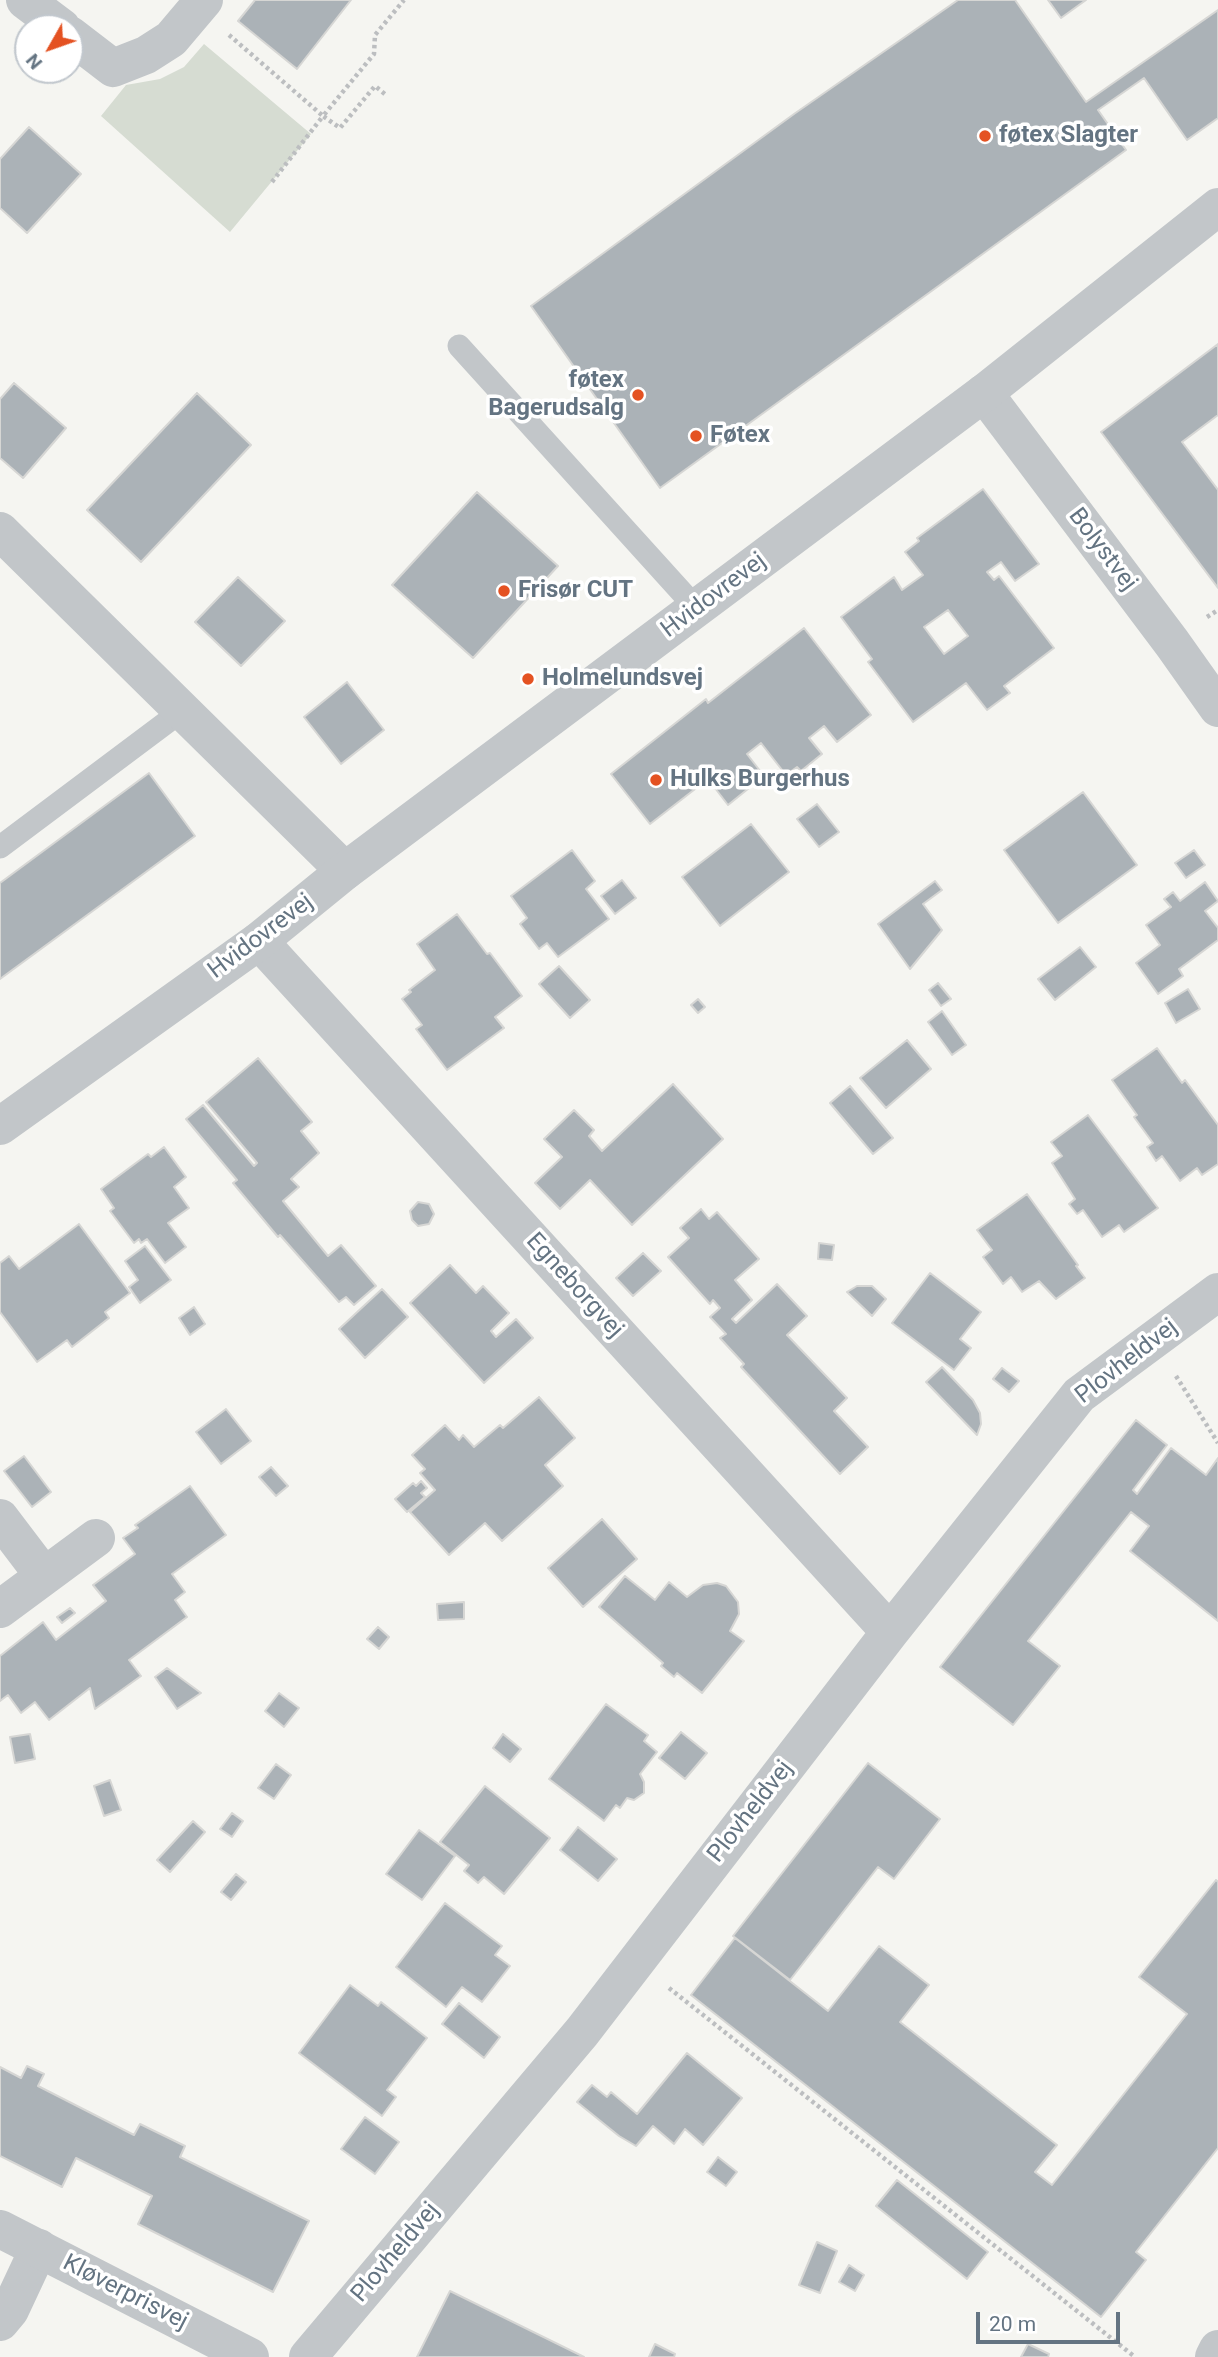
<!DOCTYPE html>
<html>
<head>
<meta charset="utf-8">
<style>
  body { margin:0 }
  #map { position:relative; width:1218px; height:2357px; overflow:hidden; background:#f5f5f1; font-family:Roboto,sans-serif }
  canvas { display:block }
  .north { position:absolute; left:14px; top:14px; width:70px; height:70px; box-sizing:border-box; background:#fff; border:2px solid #c1c7cd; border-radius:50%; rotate:230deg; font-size:19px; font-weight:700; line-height:28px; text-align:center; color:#647482 }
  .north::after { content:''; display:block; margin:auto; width:24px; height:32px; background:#e45222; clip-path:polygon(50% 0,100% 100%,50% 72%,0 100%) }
  .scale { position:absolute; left:976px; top:2312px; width:144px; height:32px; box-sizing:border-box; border:4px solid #647482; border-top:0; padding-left:9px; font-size:21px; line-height:24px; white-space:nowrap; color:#647482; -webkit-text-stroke:5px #fff; paint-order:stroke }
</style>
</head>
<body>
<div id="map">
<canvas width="1218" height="2357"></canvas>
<div class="north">N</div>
<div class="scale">20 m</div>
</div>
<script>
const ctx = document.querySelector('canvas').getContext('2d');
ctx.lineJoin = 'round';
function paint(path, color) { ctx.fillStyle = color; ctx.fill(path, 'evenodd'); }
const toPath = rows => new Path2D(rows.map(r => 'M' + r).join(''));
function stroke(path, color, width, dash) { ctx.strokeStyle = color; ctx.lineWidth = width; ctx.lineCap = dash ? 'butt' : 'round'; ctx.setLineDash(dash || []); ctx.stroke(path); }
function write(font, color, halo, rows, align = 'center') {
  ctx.font = font + ' Roboto,sans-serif'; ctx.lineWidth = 7; ctx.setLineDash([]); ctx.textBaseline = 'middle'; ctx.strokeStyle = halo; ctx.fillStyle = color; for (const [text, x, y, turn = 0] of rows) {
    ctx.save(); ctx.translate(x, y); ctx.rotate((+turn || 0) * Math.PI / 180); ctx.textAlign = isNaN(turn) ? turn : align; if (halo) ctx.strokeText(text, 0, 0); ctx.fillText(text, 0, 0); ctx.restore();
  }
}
paint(toPath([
  [204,44,311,134,230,232,101,116,126,85,160,79,184,67]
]), '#d6dcd2');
const building = toPath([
  [255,0,351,0,297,69,238,21,255,0],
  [958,0,1015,0,1086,102,1218,10,1218,118,1187,140,1144,78,1098,110,1126,150,660,488,531,306,794,114,958,0],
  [1048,0,1086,0,1061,18,1048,0],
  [29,127,81,174,27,233,0,208,0,159,29,127],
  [1218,344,1218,415,1182,442,1218,490,1218,588,1101,432,1218,344],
  [14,383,66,428,23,478,0,458,0,399,14,383],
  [197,393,251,445,141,562,87,510,197,393],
  [983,489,1039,564,1015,581,1001,562,987,572,994,580,999,576,1054,648,1004,686,1010,693,987,710,966,683,913,722,868,662,872,659,841,617,894,577,902,590,923,575,905,552,919,541,917,538,983,489],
  [948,610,968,636,944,654,924,627,948,610],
  [477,492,558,566,473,658,392,585,477,492],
  [238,577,285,621,241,666,195,622,238,577],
  [804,628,871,715,837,742,824,726,809,738,822,754,801,771,797,767,786,775,761,743,747,754,764,776,728,805,708,779,650,824,611,774,706,699,708,703,804,628],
  [347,682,384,730,341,764,304,717,347,682],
  [149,773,195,836,0,979,0,883,149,773],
  [1083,792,1137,865,1058,923,1004,850,1083,792],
  [817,804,839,832,819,847,797,819,817,804],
  [751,824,789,872,720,926,682,877,751,824],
  [572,850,595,881,586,889,609,919,558,957,547,943,539,949,520,924,527,918,511,896,572,850],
  [1194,850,1205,865,1186,878,1175,863,1194,850],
  [622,880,636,898,615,914,601,896,622,880],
  [935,881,942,890,923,904,942,930,910,969,878,924,935,881],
  [1205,882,1218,901,1205,911,1218,928,1218,940,1179,969,1183,976,1158,994,1136,963,1160,945,1146,925,1171,907,1164,899,1173,892,1180,901,1205,882],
  [457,914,487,954,490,953,522,996,495,1017,504,1028,447,1070,416,1029,422,1025,402,999,411,992,409,990,435,970,417,944,457,914],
  [1080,947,1096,967,1055,1000,1038,979,1080,947],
  [559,966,590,1000,570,1018,539,984,559,966],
  [938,983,951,999,941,1006,929,990,938,983],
  [1188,989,1200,1009,1176,1023,1165,1003,1188,989],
  [698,999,705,1007,698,1013,691,1005,698,999],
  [942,1011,966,1045,952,1055,928,1022,942,1011],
  [907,1040,931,1069,886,1108,860,1078,907,1040],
  [1157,1048,1182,1083,1185,1080,1218,1125,1218,1164,1202,1175,1197,1168,1180,1181,1162,1156,1156,1161,1147,1147,1153,1143,1134,1117,1137,1115,1112,1080,1157,1048],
  [258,1058,312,1122,301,1131,319,1153,291,1179,299,1187,283,1201,328,1256,341,1245,376,1286,354,1305,346,1297,339,1302,280,1235,278,1237,233,1183,237,1180,186,1119,203,1105,254,1166,257,1163,206,1102,258,1058],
  [673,1084,723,1139,632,1225,590,1180,560,1209,535,1183,562,1157,544,1139,574,1110,594,1130,589,1136,602,1151,673,1084],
  [850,1086,893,1138,873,1154,830,1103,850,1086],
  [1088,1115,1158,1208,1124,1232,1119,1225,1102,1237,1083,1210,1077,1214,1069,1204,1075,1199,1052,1163,1062,1156,1051,1142,1088,1115],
  [164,1147,186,1177,174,1187,189,1208,168,1223,186,1247,165,1263,147,1239,141,1243,139,1239,134,1243,110,1211,114,1208,101,1189,148,1154,151,1157,164,1147],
  [1027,1194,1078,1265,1076,1266,1085,1278,1056,1299,1039,1281,1022,1292,1011,1277,1003,1284,983,1257,992,1250,977,1230,1027,1194],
  [418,1202,429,1204,434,1214,429,1224,418,1226,412,1220,410,1211,418,1202],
  [701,1209,709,1219,717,1212,759,1259,735,1280,752,1300,732,1319,736,1323,777,1284,807,1316,787,1335,847,1398,834,1411,868,1447,840,1474,741,1367,744,1364,720,1338,726,1334,710,1317,720,1308,713,1300,710,1304,668,1257,689,1238,680,1228,701,1209],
  [79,1224,130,1293,105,1312,109,1318,72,1347,67,1340,37,1362,0,1312,0,1263,9,1256,19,1269,79,1224],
  [819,1243,834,1245,832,1260,818,1259,819,1243],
  [145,1246,171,1280,140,1303,129,1287,138,1280,125,1261,145,1246],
  [643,1253,661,1271,633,1296,616,1278,643,1253],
  [450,1265,476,1293,483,1286,509,1313,491,1331,496,1337,516,1319,533,1338,484,1383,410,1303,450,1265],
  [930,1273,981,1312,960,1339,971,1348,954,1370,892,1323,930,1273],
  [857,1286,872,1286,886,1299,872,1316,847,1292,857,1286],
  [382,1289,408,1317,365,1358,339,1329,382,1289],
  [194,1307,205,1324,190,1335,179,1318,194,1307],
  [942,1367,973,1400,980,1413,981,1424,977,1435,926,1382,942,1367],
  [1002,1368,1019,1381,1009,1392,993,1379,1002,1368],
  [539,1397,575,1438,545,1465,563,1486,502,1541,485,1523,449,1555,410,1512,435,1490,420,1473,425,1469,412,1455,445,1425,459,1440,463,1435,474,1447,500,1425,503,1428,539,1397],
  [226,1409,251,1441,221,1464,196,1432,226,1409],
  [1136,1420,1167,1445,1133,1490,1137,1494,1171,1448,1206,1475,1218,1458,1218,1621,1130,1551,1149,1526,1131,1512,1028,1641,1060,1666,1013,1725,940,1667,1136,1420],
  [24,1456,51,1492,32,1507,4,1471,24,1456],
  [271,1467,288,1486,276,1496,259,1477,271,1467],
  [421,1481,427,1488,421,1493,425,1497,407,1512,395,1499,413,1483,416,1486,421,1481],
  [190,1486,226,1535,172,1574,185,1592,175,1600,187,1617,129,1660,141,1676,95,1709,90,1688,49,1720,35,1702,21,1713,8,1695,0,1701,0,1656,43,1622,56,1640,106,1601,93,1585,135,1554,123,1538,138,1528,135,1525,190,1486],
  [602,1519,637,1559,583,1607,548,1568,602,1519],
  [625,1576,655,1600,669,1582,687,1597,703,1585,717,1583,726,1586,738,1602,739,1614,730,1631,744,1641,702,1693,677,1673,674,1677,661,1666,663,1663,599,1607,625,1576],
  [464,1602,464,1619,438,1620,437,1604,464,1602],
  [70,1608,75,1613,62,1623,57,1617,70,1608],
  [378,1627,389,1637,379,1649,367,1639,378,1627],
  [167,1668,201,1693,177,1709,155,1677,167,1668],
  [279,1693,299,1708,284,1727,265,1711,279,1693],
  [606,1704,648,1735,644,1741,657,1752,640,1774,644,1782,644,1793,634,1800,627,1798,620,1808,616,1805,604,1821,549,1779,606,1704],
  [681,1732,707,1753,685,1779,659,1758,681,1732],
  [30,1734,35,1759,15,1763,10,1737,30,1734],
  [503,1734,521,1749,510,1762,493,1748,503,1734],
  [868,1763,940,1819,894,1879,878,1867,790,1980,733,1936,868,1763],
  [276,1764,291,1775,274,1799,258,1788,276,1764],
  [110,1780,121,1810,104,1816,94,1786,110,1780],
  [485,1786,550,1838,504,1894,484,1877,478,1883,464,1871,469,1865,440,1842,485,1786],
  [232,1813,243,1821,232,1837,220,1829,232,1813],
  [193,1821,205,1832,170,1872,157,1860,193,1821],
  [578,1827,617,1859,598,1881,560,1850,578,1827],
  [419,1830,455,1856,422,1900,386,1874,419,1830],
  [236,1874,246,1882,231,1900,221,1892,236,1874],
  [1216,1880,1218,1882,1218,2148,1136,2252,1146,2260,1101,2317,691,1995,735,1938,828,2011,879,1946,929,1985,900,2022,1057,2145,1035,2172,1052,2185,1187,2014,1139,1977,1216,1880],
  [445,1903,502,1946,495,1955,510,1966,482,2002,462,1987,446,2007,396,1967,445,1903],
  [350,1985,378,2006,381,2002,427,2038,387,2090,396,2097,382,2116,299,2053,350,1985],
  [459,2003,500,2037,484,2058,442,2024,459,2003],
  [687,2053,742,2098,703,2145,685,2129,674,2144,653,2126,636,2146,619,2136,577,2102,592,2085,607,2097,611,2092,637,2114,687,2053],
  [27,2066,44,2074,38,2086,134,2135,140,2124,185,2146,180,2157,309,2221,273,2292,138,2224,152,2196,76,2158,62,2187,0,2156,0,2067,21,2078,27,2066],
  [365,2117,399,2142,375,2174,341,2149,365,2117],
  [718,2157,737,2172,726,2186,707,2172,718,2157],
  [897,2180,988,2252,967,2279,876,2206,897,2180],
  [817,2242,837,2251,820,2293,799,2285,817,2242],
  [849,2265,864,2275,855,2291,839,2282,849,2265],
  [450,2291,584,2357,417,2357,450,2291],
  [655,2344,675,2354,674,2357,649,2357,655,2344],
  [1028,2344,1049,2354,1048,2357,1021,2357,1028,2344]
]);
paint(building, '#abb2b7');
stroke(building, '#d6d6d4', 2);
stroke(toPath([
  [229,35,323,116,374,54,375,35,404,0],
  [272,182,323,116,340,128,375,86,386,95],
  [1207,617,1218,610],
  [1176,1376,1218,1443],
  [669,1988,1135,2357]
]), '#bcbec0', 4.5, [3.5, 3.5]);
stroke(toPath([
  [459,346,697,609],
  [0,847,183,710]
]), '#c2c6c9', 23);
stroke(toPath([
  [25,0,62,28],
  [70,35,113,68,146,55,171,39,204,0],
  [984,393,1172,643,1218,708],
  [0,531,345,871],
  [259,941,890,1632],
  [0,1518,44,1576],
  [0,1609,96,1538],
  [0,2322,10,2310,39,2248],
  [308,2357,582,2032,890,1632,1079,1395,1218,1292],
  [1214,2357,1218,2349]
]), '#c2c6c9', 38);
stroke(toPath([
  [0,1126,259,941,345,871,984,393,1218,207],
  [0,2229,250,2357]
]), '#c2c6c9', 38);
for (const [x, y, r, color] of [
  [985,136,7,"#e45222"],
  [638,395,7,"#e45222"],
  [696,436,7,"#e45222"],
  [504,591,7,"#e45222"],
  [528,679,7,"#e45222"],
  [656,780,7,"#e45222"]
]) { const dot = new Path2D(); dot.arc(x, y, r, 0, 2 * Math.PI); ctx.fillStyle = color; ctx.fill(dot); stroke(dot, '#fff', 2.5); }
write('bold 24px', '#647482', '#fff', [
  ["føtex Slagter",999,136],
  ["føtex",624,381,"right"],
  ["Bagerudsalg",624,409,"right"],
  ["Føtex",710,436],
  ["Frisør CUT",518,591],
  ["Holmelundsvej",542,679],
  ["Hulks Burgerhus",670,780]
], 'left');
write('24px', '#647482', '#fff', [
  ["Bolystvej",1102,550,53],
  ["Hvidovrevej",714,596,-37],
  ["Hvidovrevej",261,937,-37],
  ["Egneborgvej",574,1286,48],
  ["Plovheldvej",1127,1362,-38],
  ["Plovheldvej",751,1812,-52],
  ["Plovheldvej",396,2253,-50],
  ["Kløverprisvej",125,2293,27]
]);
</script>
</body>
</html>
